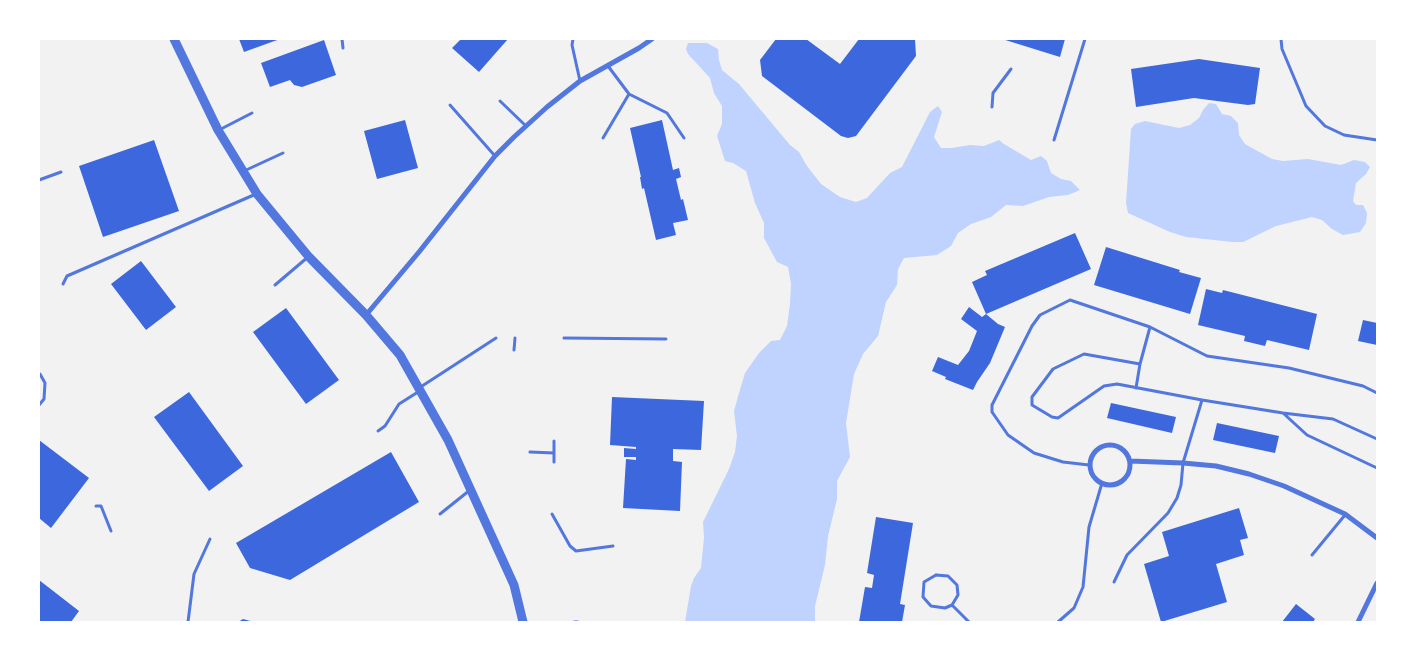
<!DOCTYPE html>
<html>
<head>
<meta charset="utf-8">
<style>
  body { margin:0 }
  #map { position:relative; width:1416px; height:661px; overflow:hidden; background:#f2f2f2; font-family:"IBM Plex Sans",sans-serif }
  canvas { display:block }
  .frame { position:absolute; inset:0; border:40px solid #fff; pointer-events:none }
</style>
</head>
<body>
<div id="map">
<canvas width="1416" height="661"></canvas>
<div class="frame"></div>
</div>
<script>
const ctx = document.querySelector('canvas').getContext('2d');
ctx.lineJoin = 'round';
function paint(path, color) { ctx.fillStyle = color; ctx.fill(path, 'evenodd'); }
const toPath = rows => new Path2D(rows.map(r => 'M' + r).join(''));
function stroke(path, color, width, dash) { ctx.strokeStyle = color; ctx.lineWidth = width; ctx.lineCap = dash ? 'butt' : 'round'; ctx.setLineDash(dash || []); ctx.stroke(path); }
paint(toPath([
  [688,43,707,43,718,49,719,60,722,70,739,84,790,145,799,152,807,166,821,184,840,197,856,202,867,198,890,173,902,167,930,112,938,106,942,112,934,137,941,148,952,148,970,145,984,146,999,140,1004,144,1031,160,1041,156,1047,161,1051,173,1061,179,1071,181,1080,190,1068,195,1049,197,1023,206,1006,205,991,217,971,224,958,233,951,246,937,255,904,258,898,269,897,285,886,302,878,336,863,354,854,374,846,423,850,457,837,481,837,499,828,536,825,565,815,606,815,622,685,622,691,586,694,578,701,568,704,538,703,522,729,469,735,452,737,436,734,411,739,393,745,373,759,353,771,341,780,340,787,326,790,304,791,284,788,267,777,262,764,238,764,223,755,203,746,171,733,163,725,161,717,136,722,124,722,106,714,93,710,78,688,54,686,49],
  [1209,103,1216,104,1222,114,1231,116,1238,123,1239,135,1245,144,1272,159,1283,161,1308,159,1341,165,1354,160,1365,162,1370,167,1366,174,1356,183,1353,201,1356,205,1363,205,1367,213,1366,223,1360,232,1343,235,1332,229,1322,220,1312,217,1276,226,1243,242,1233,242,1186,237,1170,232,1128,213,1126,203,1131,129,1135,124,1145,121,1179,128,1190,125,1199,118,1203,110]
]), '#bfd3fe');
paint(toPath([
  [239,39,280,39,244,52],
  [461,39,508,39,479,72,452,48],
  [776,39,806,39,840,64,859,39,915,39,916,56,856,136,848,138,841,136,762,76,760,60],
  [1002,39,1065,39,1060,57],
  [324,40,336,75,302,87,294,85,290,80,270,87,261,63],
  [1199,59,1260,68,1255,104,1248,105,1194,98,1136,107,1131,69],
  [405,120,418,168,377,179,364,131],
  [662,120,673,170,679,168,681,177,676,179,681,200,683,199,688,220,673,223,676,235,656,240,644,188,642,189,640,177,641,177,630,128],
  [154,140,179,211,103,237,79,166],
  [1075,233,1091,269,986,314,998,324,1005,327,990,363,977,382,973,390,945,379,946,377,932,371,938,357,958,365,969,351,977,331,961,319,969,307,982,317,986,314,972,282,987,275,985,271],
  [1106,247,1180,270,1179,272,1201,278,1190,314,1094,285],
  [141,261,176,307,146,330,111,284],
  [1206,289,1222,293,1223,290,1317,314,1309,350,1267,340,1265,346,1244,341,1245,336,1198,325],
  [286,308,339,380,306,404,253,332],
  [1363,320,1377,323,1377,345,1358,341],
  [189,392,243,466,209,491,154,417],
  [612,397,704,401,701,450,673,449,673,461,682,462,680,511,623,508,626,459,636,460,636,457,624,457,624,448,636,449,636,447,610,445],
  [1111,403,1176,417,1172,433,1107,418],
  [1217,423,1279,436,1275,453,1213,440],
  [39,440,89,478,51,528,39,518],
  [391,452,419,502,290,580,250,568,236,543],
  [1239,508,1248,538,1240,540,1244,555,1216,564,1227,602,1161,622,1144,564,1169,556,1162,532],
  [876,517,913,523,900,604,905,605,902,622,859,622,865,587,872,588,874,575,867,573],
  [39,580,79,611,71,622,39,622],
  [1296,604,1315,619,1313,622,1282,622],
  [243,619,254,622,238,622]
]), '#3d67dc');
stroke(toPath([
  [342,39,343,48],
  [573,39,572,45,580,81],
  [1281,39,1282,49,1306,106,1325,126,1344,135,1377,140],
  [608,66,629,94,667,113,684,138],
  [500,101,526,126],
  [450,105,495,156],
  [992,107,993,93,1011,69],
  [219,130,252,113],
  [603,138,629,94],
  [1054,140,1085,39],
  [244,171,283,153],
  [39,180,61,172],
  [63,284,67,276,256,194],
  [275,285,308,257],
  [1150,327,1140,364,1084,354,1053,369,1032,397,1032,405,1052,417,1058,418,1104,386,1117,384,1202,400],
  [564,338,666,339],
  [514,350,515,338],
  [419,388,496,338],
  [1136,388,1140,364],
  [39,405,44,399,45,383,40,374],
  [1283,413,1333,419,1377,439],
  [378,431,385,426,399,404,418,392],
  [530,452,554,453],
  [554,462,554,441],
  [1089,465,1063,462,1034,453,1008,435,992,412,992,405,1032,326,1040,315,1070,300,1150,327,1207,356,1289,368,1363,386,1377,393],
  [96,506,101,506,111,531],
  [440,514,470,490],
  [552,514,570,546,576,551,613,546],
  [1312,555,1345,515],
  [936,575,948,576,957,585,958,595,952,605,945,608,931,606,923,597,924,582,936,575],
  [1114,582,1127,555,1168,513,1177,498,1181,485,1183,463,1202,400,1283,413,1307,435,1377,468],
  [952,605,969,622],
  [188,622,194,574,210,539],
  [574,622,578,622],
  [1058,622,1074,608,1083,587,1089,527,1102,483]
]), '#5277de', 3);
stroke(toPath([
  [366,315,419,252,495,156,514,137,547,107,580,81,639,48,652,39],
  '1090 465a20 20 0 1 1 40 0a20 20 0 1 1-40 0Z',
  [1130,461,1183,463,1216,466,1249,474,1284,486,1345,514,1377,538],
  [1358,622,1377,583]
]), '#5277de', 5);
stroke(toPath([
  [174,39,218,130,257,194,309,257,366,315,400,355,448,440,514,585,523,622]
]), '#5277de', 9);
</script>
</body>
</html>
